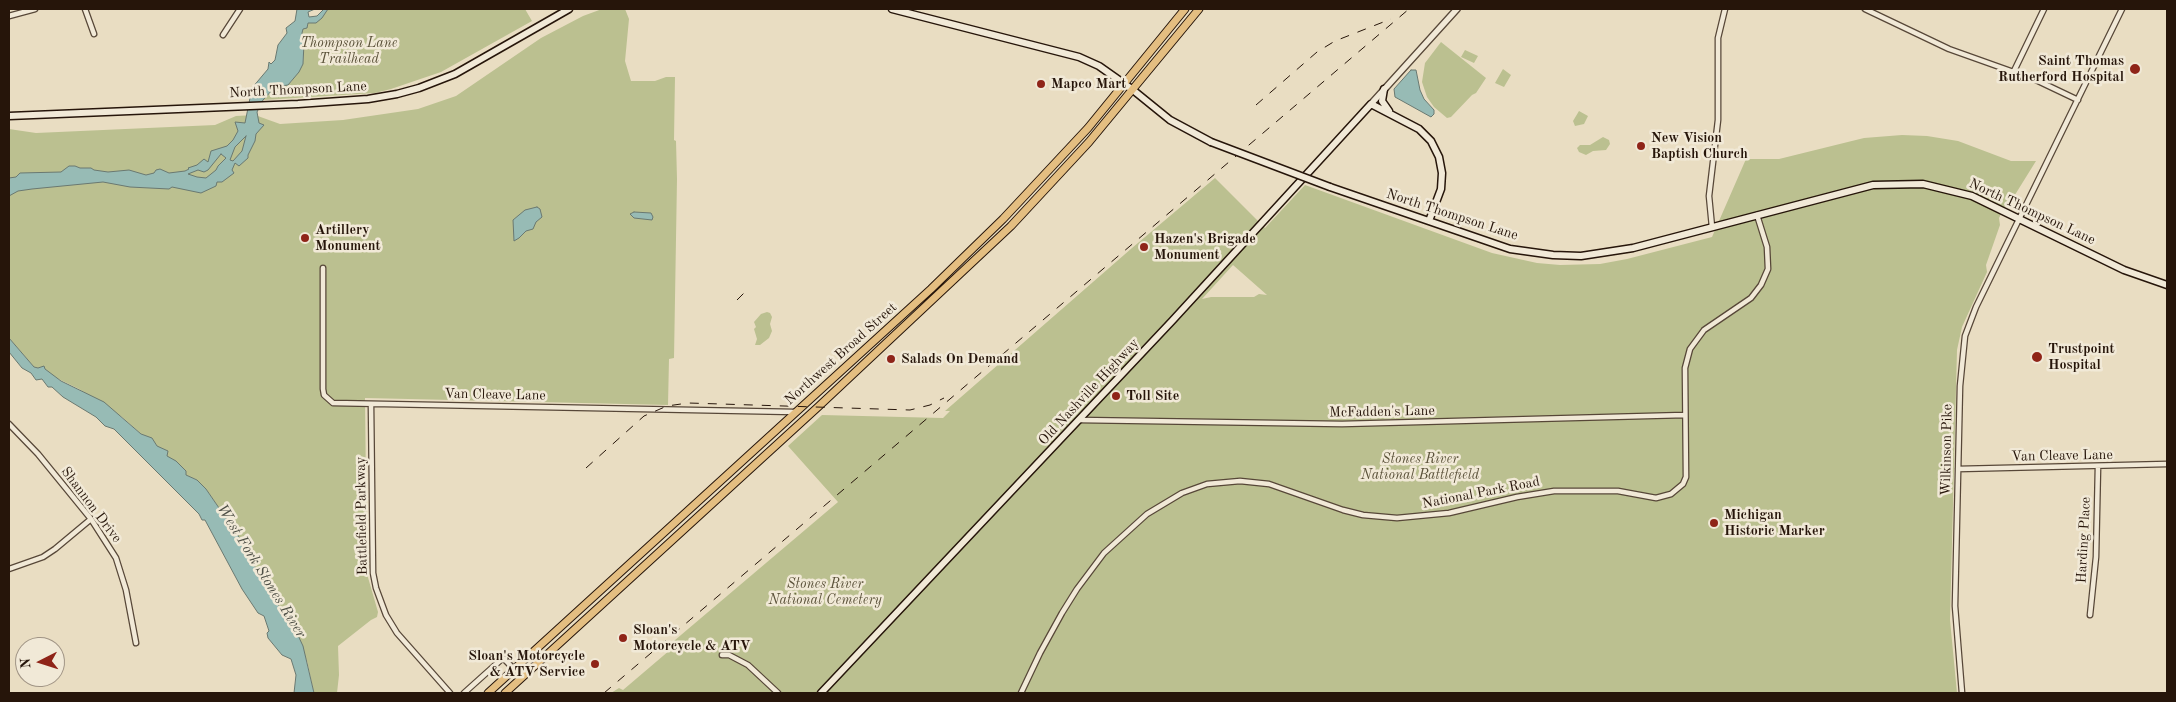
<!DOCTYPE html>
<html>
<head>
<meta charset="utf-8">
<style>
  body { margin:0 }
  #map { position:relative; width:2176px; height:702px; overflow:hidden; background:#e9ddc2; font-family:"Old Standard TT",serif }
  canvas { display:block }
  .frame { position:absolute; inset:0; border:10px solid #26150a; pointer-events:none }
  .north { position:absolute; left:15px; top:637px; width:50px; height:50px; box-sizing:border-box; background:#f1e9d7; border:1px solid #a09485; border-radius:50%; rotate:265deg; font-size:14px; font-weight:700; line-height:20px; text-align:center; color:#26150a }
  .north::after { content:''; display:block; margin:auto; width:18px; height:22px; background:#8f2418; clip-path:polygon(50% 0,100% 100%,50% 72%,0 100%) }
</style>
</head>
<body>
<div id="map">
<canvas width="2176" height="702"></canvas>
<div class="frame"></div>
<div class="north">N</div>
</div>
<script>
const ctx = document.querySelector('canvas').getContext('2d');
ctx.lineJoin = 'round';
function paint(path, color) { ctx.fillStyle = color; ctx.fill(path, 'evenodd'); }
const toPath = rows => new Path2D(rows.map(r => 'M' + r).join(''));
function stroke(path, color, width, dash) { ctx.strokeStyle = color; ctx.lineWidth = width; ctx.lineCap = dash ? 'butt' : 'round'; ctx.setLineDash(dash || []); ctx.stroke(path); }
function write(font, color, halo, rows, align = 'center') {
  ctx.font = font + ' "Old Standard TT",serif'; ctx.lineWidth = 5; ctx.setLineDash([]); ctx.textBaseline = 'middle'; ctx.strokeStyle = halo; ctx.fillStyle = color; for (const [text, x, y, turn = 0] of rows) {
    ctx.save(); ctx.translate(x, y); ctx.rotate((+turn || 0) * Math.PI / 180); ctx.textAlign = isNaN(turn) ? turn : align; if (halo) ctx.strokeText(text, 0, 0); ctx.fillText(text, 0, 0); ctx.restore();
  }
}
paint(toPath([
  [328,9,525,9,532,21,441,72,391,89,375,93,263,100,275,87,283,86,291,82,303,64,304,43,301,33,303,29,308,23],
  [602,9,625,9,629,19,625,61,631,81,655,81,666,77,675,77,674,140,676,141,677,179,674,358,669,359,668,405,365,398,367,574,378,612,377,617,371,620,338,646,339,675,337,693,314,693,307,661,285,616,265,586,241,540,206,489,197,480,185,475,152,441,141,434,122,417,79,389,34,367,9,338,9,129,36,133,215,125,236,116,255,115,280,124,343,120,418,109,456,96,541,38,583,16],
  [1441,42,1486,78,1476,93,1472,95,1451,117,1447,118,1434,107,1427,97,1422,82,1425,63],
  [1465,50,1478,56,1474,63,1461,57],
  [1503,69,1511,75,1504,87,1495,83],
  [1579,111,1588,116,1584,124,1575,126,1573,121],
  [1902,135,1927,136,1958,141,2011,161,2036,161,2013,198,2006,204,1999,218,2000,225,1986,265,1987,272,1962,327,1957,350,1950,620,1957,693,611,693,619,688,623,690,670,650,668,646,838,502,788,446,822,415,943,418,950,411,945,411,1132,248,1215,178,1265,228,1305,185,1492,253,1537,263,1560,265,1600,264,1627,259,1712,237,1746,159,1779,159,1864,138],
  [1233,265,1267,295,1259,294,1254,297,1211,297,1202,299],
  [1603,137,1609,140,1610,144,1606,150,1593,151,1586,155,1579,152,1577,148,1580,145,1590,145],
  [767,312,770,313,772,317,770,324,772,331,769,338,760,345,755,345,757,339,754,329,756,327,754,322,761,314]
]), '#bbc090');
const water = toPath([
  [297,9,315,9,308,12,309,17,317,16,324,9,328,9,322,18,316,23,308,23,307,28,303,29,302,33,304,43,303,64,299,72,288,85,275,87,263,100,257,112,259,123,264,125,256,134,255,141,248,155,248,158,239,166,235,163,232,170,234,173,222,182,217,182,216,186,201,193,172,187,169,189,130,187,103,182,32,189,18,191,9,196,9,178,16,177,20,173,61,172,69,166,75,166,80,168,91,168,94,170,108,172,129,170,146,175,154,173,156,170,160,169,169,173,185,171,189,169,188,168,197,165,204,159,208,162,211,151,227,146,233,140,238,131,235,122,245,123,252,88,268,69,269,62,271,64,275,60,278,45,287,33,286,28,295,21,297,9],
  [246,136,242,151,233,161,230,160,235,147,246,136],
  [221,154,226,158,218,166,216,170,206,178,197,177,188,174,198,170,204,172,208,170,221,154],
  [1411,70,1416,70,1420,90,1424,99,1434,110,1434,114,1431,117,1395,97,1394,89,1411,70],
  [537,207,540,209,542,217,536,222,533,229,526,231,519,238,514,241,513,220,525,210,537,207],
  [634,212,651,213,653,217,652,220,634,218,630,214,634,212],
  [9,338,34,367,38,368,44,366,45,369,61,381,104,402,141,434,152,438,157,446,168,451,167,456,176,461,186,471,186,475,197,480,206,489,241,540,265,586,295,629,303,646,314,693,294,693,296,675,291,659,282,655,268,638,267,633,269,631,264,616,258,613,242,589,205,520,202,520,199,514,114,429,105,426,96,417,63,397,52,387,48,387,42,379,36,380,31,373,22,368,9,352,9,338]
]);
paint(water, '#97bbb5');
stroke(water, '#6a7971', 1);
const minor = toPath([
  [85,9,94,34],
  [1865,9,1949,49,2036,80,2078,100],
  [9,16,35,9],
  [223,35,240,9],
  [2014,71,2044,9],
  [1712,227,1709,196,1718,120,1718,38,1725,9],
  [323,268,323,389,324,395,333,403,795,412],
  [371,404,373,573,376,588,386,615,397,633,450,693],
  [1079,420,1342,424,1685,415],
  [9,424,38,454,91,519,116,558,126,590,136,643],
  [1958,469,2167,464],
  [9,569,43,557,55,549,91,519],
  [2090,615,2096,557,2098,466],
  [722,655,729,655,748,665,778,693],
  [464,693,503,658,514,669],
  [1021,693,1040,653,1062,613,1077,589,1104,553,1147,514,1182,493,1207,484,1240,481,1269,484,1343,510,1363,515,1397,518,1449,513,1517,497,1554,491,1618,491,1656,498,1671,494,1683,484,1686,477,1685,368,1690,349,1704,330,1751,298,1761,285,1768,269,1767,247,1757,215],
  [1962,693,1955,606,1960,386,1965,336,1976,307,2122,9]
]);
const tertiary = toPath([
  [1371,104,1457,9]
]);
const secondary = toPath([
  [892,9,1079,57,1099,66,1133,90,1170,120,1211,142],
  [1384,89,1382,101,1389,111],
  [9,116,298,104,368,99,397,94,419,88,455,74,569,9],
  [1330,187,1510,249,1553,255,1581,256,1633,248,1873,185,1923,184,1972,196,2124,270,2167,285],
  [821,693,1172,321,1371,104,1419,129,1431,141,1439,157,1442,173,1441,189,1429,221]
]);
const primary = toPath([
  [488,693,931,289,1003,219,1088,128,1185,9],
  [505,693,818,407,1011,226,1089,142,1199,9]
]);
stroke(minor, '#574738', 7);
stroke(tertiary, '#574738', 8);
stroke(secondary, '#26150a', 9);
stroke(primary, '#26150a', 9);
stroke(minor, '#f1e9d7', 4.5);
stroke(tertiary, '#f1e9d7', 5.5);
stroke(secondary, '#f1e9d7', 6);
stroke(primary, '#e4be81', 7);
stroke(toPath([
  [1256,105,1317,52,1335,41,1391,19],
  [737,300,747,290],
  [586,468,644,416,667,406,688,403,721,404,910,410,930,405,944,398],
  [604,693,1409,9]
]), '#26150a', 1, [9, 9]);
const secondaryBridge = toPath([
  [1211,142,1330,187]
]);
stroke(secondaryBridge, '#26150a', 9, []);
stroke(secondaryBridge, '#f1e9d7', 6);
for (const [x, y, r, color] of [
  [2135,69,6,"#8f2418"],
  [1041,84,5,"#8f2418"],
  [1641,146,5,"#8f2418"],
  [305,238,5,"#8f2418"],
  [1144,247,5,"#8f2418"],
  [2037,357,6,"#8f2418"],
  [891,359,5,"#8f2418"],
  [1116,396,5,"#8f2418"],
  [1714,523,5,"#8f2418"],
  [623,638,5,"#8f2418"],
  [595,664,5,"#8f2418"]
]) { const dot = new Path2D(); dot.arc(x, y, r, 0, 2 * Math.PI); ctx.fillStyle = color; ctx.fill(dot); stroke(dot, '#f1e9d7', 2); }
write('italic 14px', '#5a5139', '#f1e9d7', [
  ["Thompson Lane",349,43],
  ["Trailhead",349,59],
  ["Stones River",1420,459],
  ["National Battlefield",1420,475],
  ["Stones River",825,584],
  ["National Cemetery",825,600]
]);
write('bold 14px', '#26150a', '#f1e9d7', [
  ["Saint Thomas",2124,61,"right"],
  ["Rutherford Hospital",2124,77,"right"],
  ["Mapco Mart",1051,84],
  ["New Vision",1651,138],
  ["Baptish Church",1651,154],
  ["Artillery",315,230],
  ["Monument",315,246],
  ["Hazen's Brigade",1154,239],
  ["Monument",1154,255],
  ["Trustpoint",2048,349],
  ["Hospital",2048,365],
  ["Salads On Demand",901,359],
  ["Toll Site",1126,396],
  ["Michigan",1724,515],
  ["Historic Marker",1724,531],
  ["Sloan's",633,630],
  ["Motorcycle & ATV",633,646],
  ["Sloan's Motorcycle",585,656,"right"],
  ["& ATV Service",585,672,"right"]
], 'left');
write('14px', '#26150a', '#f1e9d7', [
  ["North Thompson Lane",298,90,-3],
  ["North Thompson Lane",2032,212,25],
  ["North Thompson Lane",1452,215,18],
  ["Northwest Broad Street",841,354,-42],
  ["Old Nashville Highway",1089,392,-47],
  ["Van Cleave Lane",495,395,1],
  ["McFadden's Lane",1382,412,-1],
  ["Wilkinson Pike",1947,450,-89],
  ["Van Cleave Lane",2062,456,-1],
  ["National Park Road",1481,493,-11],
  ["Shannon Drive",91,505,53],
  ["Battlefield Parkway",362,516,-91],
  ["Harding Place",2084,540,-87]
]);
write('italic 15px', '#4e4f46', '#f1e9d7', [
  ["West Fork Stones River",261,571,58]
]);
</script>
</body>
</html>
